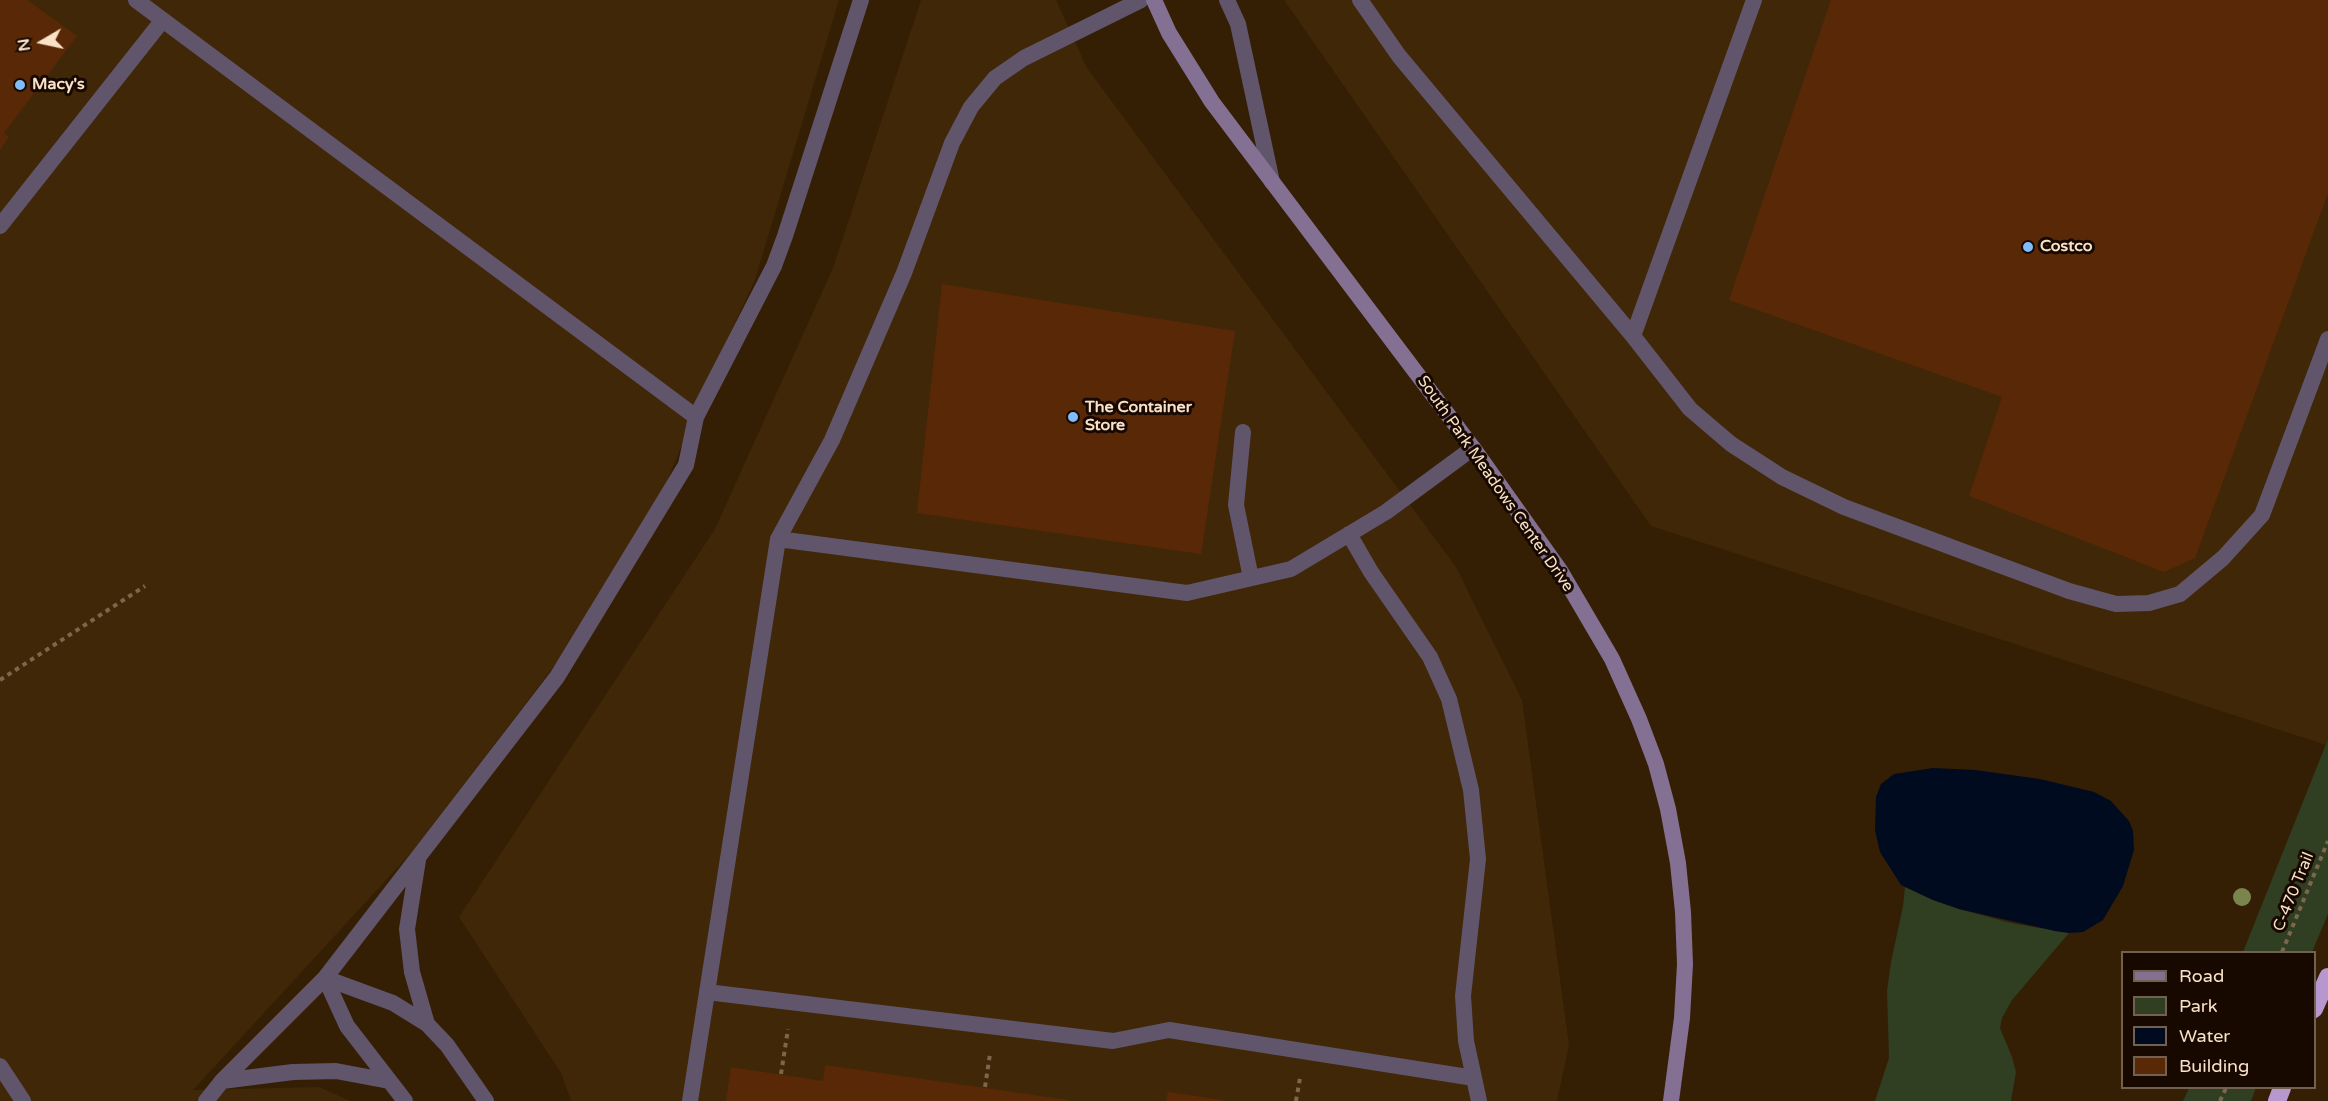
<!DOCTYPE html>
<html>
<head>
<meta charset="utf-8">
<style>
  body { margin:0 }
  #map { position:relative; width:2328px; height:1101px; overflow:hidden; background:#341f04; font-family:"Varela Round",sans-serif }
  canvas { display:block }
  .legend { position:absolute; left:2121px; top:951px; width:195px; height:138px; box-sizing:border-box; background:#180900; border:2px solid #726050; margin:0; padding:8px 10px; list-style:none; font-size:18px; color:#f9e2c8 }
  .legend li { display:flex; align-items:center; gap:12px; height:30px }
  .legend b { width:30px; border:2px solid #726050 }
  .north { position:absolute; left:12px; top:12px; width:60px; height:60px; -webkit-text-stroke:4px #180900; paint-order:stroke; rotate:261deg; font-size:16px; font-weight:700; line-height:24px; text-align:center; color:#f9e2c8 }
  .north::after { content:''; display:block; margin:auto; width:21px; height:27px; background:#f9e2c8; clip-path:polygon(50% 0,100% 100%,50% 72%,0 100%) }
</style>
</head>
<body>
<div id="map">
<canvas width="2328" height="1101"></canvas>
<ul class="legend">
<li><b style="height:8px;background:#847093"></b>Road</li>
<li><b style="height:16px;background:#303e21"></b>Park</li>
<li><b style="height:16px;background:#000b1f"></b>Water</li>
<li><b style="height:16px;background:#592907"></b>Building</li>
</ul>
<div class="north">N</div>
</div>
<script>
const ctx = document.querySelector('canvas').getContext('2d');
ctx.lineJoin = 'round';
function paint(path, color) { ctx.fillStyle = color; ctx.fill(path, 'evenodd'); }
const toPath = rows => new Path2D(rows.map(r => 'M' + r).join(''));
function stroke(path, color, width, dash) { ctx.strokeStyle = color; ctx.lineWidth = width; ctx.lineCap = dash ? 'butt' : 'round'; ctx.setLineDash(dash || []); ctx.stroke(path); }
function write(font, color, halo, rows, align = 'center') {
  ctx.font = font + ' "Varela Round",sans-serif'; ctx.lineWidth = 6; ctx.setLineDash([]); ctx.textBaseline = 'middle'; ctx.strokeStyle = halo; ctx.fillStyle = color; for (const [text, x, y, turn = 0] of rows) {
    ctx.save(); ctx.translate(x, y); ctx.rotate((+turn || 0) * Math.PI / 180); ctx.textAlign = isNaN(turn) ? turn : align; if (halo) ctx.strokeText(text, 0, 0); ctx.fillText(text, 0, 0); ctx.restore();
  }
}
paint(toPath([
  [0,0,839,0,755,280,709,378,656,509,558,661,411,853,193,1090,319,1087,351,1101,0,1101],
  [921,0,1056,0,1087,68,1456,567,1522,700,1569,1045,1557,1101,571,1101,561,1073,459,917,715,529,833,268],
  [1284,0,2328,0,2328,739,2326,745,1651,526]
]), '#3f2707');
paint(toPath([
  [2328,739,2328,914,2312,952,2243,952],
  [1905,887,1933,900,1959,909,2011,923,2069,933,2012,1000,2002,1018,2000,1028,2012,1057,2016,1072,2011,1101,1875,1101,1889,1058,1887,991,1891,962,1903,906],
  [2189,1088,2256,1088,2251,1101,2183,1101]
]), '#303e21');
paint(toPath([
  [1933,768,1975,770,2040,779,2094,792,2111,801,2129,821,2133,831,2134,850,2123,886,2103,920,2083,932,2069,933,2055,931,1959,909,1933,900,1901,885,1880,852,1875,830,1876,797,1881,784,1894,774]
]), '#000b1f');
paint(toPath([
  [0,0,27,0,77,36,4,133,9,137,0,150],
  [1831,0,2328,0,2328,193,2195,558,2164,572,1969,496,2002,397,1729,300],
  [942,284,1235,331,1201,554,917,513],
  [825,1065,1069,1100,1069,1101,726,1101,731,1067,823,1081],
  [1168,1092,1223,1100,1223,1101,1166,1101]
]), '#592907');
stroke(toPath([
  [0,680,145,586],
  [2282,952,2328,841],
  [781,1074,788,1029],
  [985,1087,990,1054],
  [1296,1101,1300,1078],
  [2220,1101,2226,1088]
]), '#7c674c', 4, [4.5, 4.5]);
stroke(toPath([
  [1227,0,1238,24,1272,182],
  [1360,0,1399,56,1633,336],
  [1754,0,1633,336,1690,409,1731,444,1782,477,1844,507,2069,591,2116,604,2149,603,2180,594,2223,558,2262,515,2328,339],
  [1243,432,1236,505,1251,578],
  [1349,534,1371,572,1430,657,1449,699,1471,790,1478,859,1463,996,1466,1041,1479,1101],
  [778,539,1187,593,1291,569,1386,512,1473,448],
  [707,992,1113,1041,1169,1030,1474,1078],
  [690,1101,778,539,832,440,904,273,952,143,971,107,995,78,1024,58,1141,0]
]), '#61556b', 16);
stroke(toPath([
  [136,0,696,417],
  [0,226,162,21],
  [418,860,407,929,412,972,427,1024],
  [325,978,393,1003,427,1024,447,1045,486,1101],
  [325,978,347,1026,405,1101],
  [0,1066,23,1101],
  [222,1081,293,1072,336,1071,389,1081],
  [206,1101,222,1081,325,978,557,677,686,465,696,417,774,266,785,236,861,0]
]), '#61556b', 16);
stroke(toPath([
  [1154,0,1169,33,1212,102,1473,448,1561,572,1612,659,1639,719,1656,764,1668,809,1678,863,1683,912,1685,964,1682,1018,1671,1101]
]), '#847093', 16);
stroke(toPath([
  [2314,1009,2328,977],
  [2277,1101,2282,1088]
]), '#b697ce', 18);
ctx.fillStyle = '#79854d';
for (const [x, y] of [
  [2242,897]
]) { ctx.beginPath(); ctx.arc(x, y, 9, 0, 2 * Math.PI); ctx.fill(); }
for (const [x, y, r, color] of [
  [20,85,6,"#81bcfa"],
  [2028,247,6,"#81bcfa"],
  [1073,417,6,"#81bcfa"]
]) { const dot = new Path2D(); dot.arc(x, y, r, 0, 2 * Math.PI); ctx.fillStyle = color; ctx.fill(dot); stroke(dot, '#180900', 2); }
write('bold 16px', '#f9e2c8', '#180900', [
  ["Macy's",32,85],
  ["Costco",2040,247],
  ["The Container",1085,408],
  ["Store",1085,426]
], 'left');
write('16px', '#f9e2c8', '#180900', [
  ["South Park Meadows Center Drive",1495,484,55],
  ["C-470 Trail",2294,892,-68]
]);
</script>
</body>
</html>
